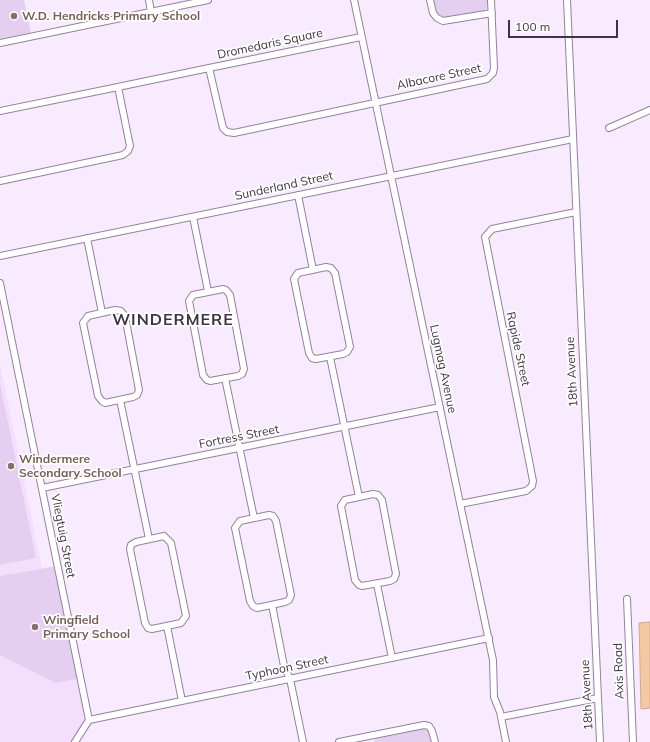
<!DOCTYPE html>
<html>
<head>
<meta charset="utf-8">
<style>
  body { margin:0 }
  #map { position:relative; width:650px; height:742px; overflow:hidden; background:#f9ebff; font-family:Mulish,sans-serif }
  canvas { display:block }
  .scale { position:absolute; left:508px; top:20px; width:110px; height:18px; box-sizing:border-box; border:2px solid #3e3542; border-top:0; padding-left:5px; font-size:12px; line-height:14px; white-space:nowrap; color:#3e3542; -webkit-text-stroke:3px #fff; paint-order:stroke }
</style>
</head>
<body>
<div id="map">
<canvas width="650" height="742"></canvas>
<div class="scale">100 m</div>
</div>
<script>
const ctx = document.querySelector('canvas').getContext('2d');
ctx.lineJoin = 'round';
function paint(path, color) { ctx.fillStyle = color; ctx.fill(path, 'evenodd'); }
const toPath = rows => new Path2D(rows.map(r => 'M' + r).join(''));
function stroke(path, color, width, dash) { ctx.strokeStyle = color; ctx.lineWidth = width; ctx.lineCap = dash ? 'butt' : 'round'; ctx.setLineDash(dash || []); ctx.stroke(path); }
function write(font, color, halo, rows, align = 'center') {
  ctx.font = font + ' Mulish,sans-serif'; ctx.lineWidth = 3.5; ctx.setLineDash([]); ctx.textBaseline = 'middle'; ctx.strokeStyle = halo; ctx.fillStyle = color; for (const [text, x, y, turn = 0] of rows) {
    ctx.save(); ctx.translate(x, y); ctx.rotate((+turn || 0) * Math.PI / 180); ctx.textAlign = isNaN(turn) ? turn : align; if (halo) ctx.strokeText(text, 0, 0); ctx.fillText(text, 0, 0); ctx.restore();
  }
}
paint(toPath([
  [0,364,42,568,58,566,89,720,75,742,0,742]
]), '#f3defd');
paint(toPath([
  [0,0,24,0,31,33,0,39],
  [433,0,488,0,488,3,487,8,482,12,444,18,435,11],
  [0,384,36,558,0,565],
  [58,566,81,678,56,683,0,655,0,576],
  [422,728,429,731,432,742,373,742,378,737]
]), '#e5cff0');
const building = toPath([
  [650,622,650,708,641,709,639,623,650,622]
]);
paint(building, '#f6c8a1');
stroke(building, '#c8ab92', 1);
const street = toPath([
  [149,0,151,12],
  [354,0,493,660,494,697,500,712,506,742],
  [430,0,433,13,437,18,443,21,492,13],
  [567,0,600,742],
  [361,37,209,68,223,128,227,132,234,133,487,79,493,73,494,68,491,0],
  [0,43,208,0],
  [118,87,209,68],
  [0,111,118,87,130,146,128,151,123,155,0,181],
  [609,128,650,110],
  [298,195,313,270],
  [193,217,208,291],
  [87,238,102,313],
  [0,256,573,139],
  [326,267,331,268,335,273,350,347,347,352,343,354,316,359,312,358,309,353,294,279,298,273,326,267],
  [0,283,89,720,75,742],
  [223,289,226,290,230,295,244,369,242,374,238,376,210,381,207,380,203,375,189,301,193,295,223,289],
  [115,310,121,311,125,316,139,390,137,395,133,397,105,403,102,401,98,396,83,323,88,316,115,310],
  [330,357,359,497],
  [225,378,254,518],
  [120,400,149,539],
  [42,488,440,407],
  [373,494,378,495,382,500,396,574,394,579,390,581,362,586,359,585,355,580,341,506,345,500,373,494],
  [460,504,526,491,532,486,533,481,485,237,492,229,576,212],
  [269,515,273,516,276,521,291,595,289,600,285,602,257,608,253,606,250,601,235,528,240,521,269,515],
  [164,536,171,543,186,616,181,623,152,629,148,628,145,623,130,549,131,545,136,542,164,536],
  [377,584,392,658],
  [627,599,633,742],
  [272,605,284,666,290,679,303,742],
  [167,626,182,701],
  [501,717,598,698],
  [89,720,489,638],
  [339,742,424,725,429,726,432,731,435,742]
]);
stroke(street, '#95819e', 8);
stroke(street, '#fff', 6);
for (const [x, y, r, color] of [
  [14,16,4,"#8d6e63"],
  [11,466,4,"#8d6e63"],
  [35,627,4,"#8d6e63"]
]) { const dot = new Path2D(); dot.arc(x, y, r, 0, 2 * Math.PI); ctx.fillStyle = color; ctx.fill(dot); stroke(dot, '#fff', 1.5); }
write('bold 12px', '#785e54', '#fff', [
  ["W.D. Hendricks Primary School",22,16],
  ["Windermere",19,459],
  ["Secondary School",19,473],
  ["Wingfield",43,620],
  ["Primary School",43,634]
], 'left');
write('12px', '#3e3542', '#fff', [
  ["Dromedaris Square",270,44,-12],
  ["Albacore Street",439,77,-12],
  ["Sunderland Street",284,186,-12],
  ["Rapide Street",518,349,78],
  ["Lugmag Avenue",443,369,78],
  ["18th Avenue",572,372,-93],
  ["Fortress Street",239,437,-11],
  ["Vliegtuig Street",63,536,79],
  ["Typhoon Street",287,668,-12],
  ["Axis Road",619,671,-92],
  ["18th Avenue",587,695,-93]
]);
ctx.letterSpacing = '1px';
write('bold 16px', '#3e3542', '#fff', [
  ["WINDERMERE",173,320]
]);
ctx.letterSpacing = '0px';
</script>
</body>
</html>
